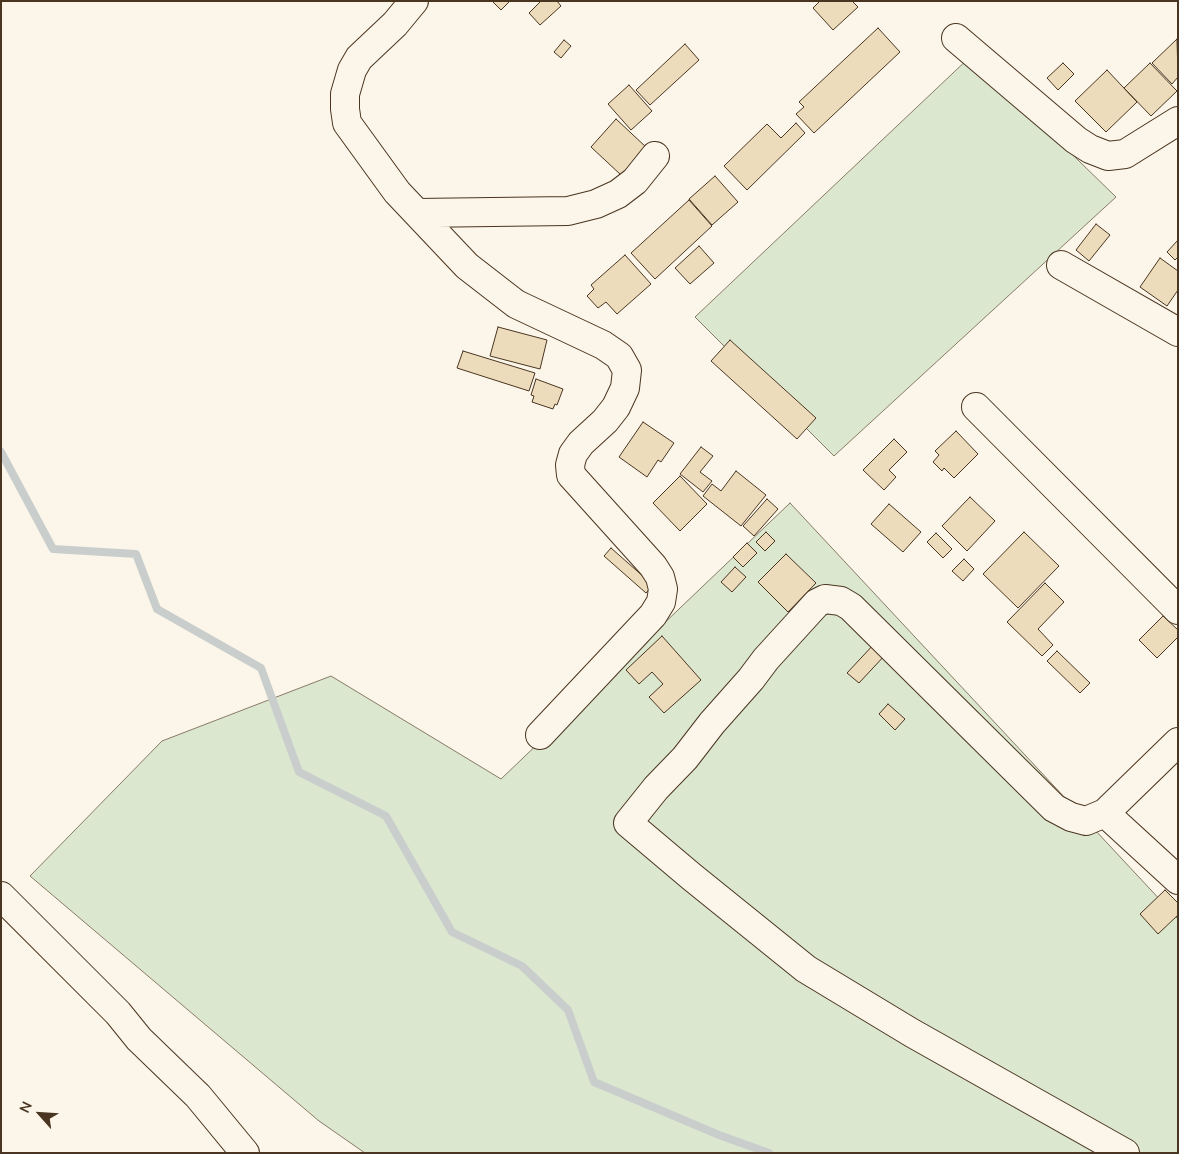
<!DOCTYPE html>
<html>
<head>
<meta charset="utf-8">
<style>
  body { margin:0 }
  #map { position:relative; width:1179px; height:1154px; overflow:hidden; background:#fbf6e9; font-family:"Nunito Sans",sans-serif }
  canvas { display:block }
  .frame { position:absolute; inset:0; border:2px solid #4a3520; pointer-events:none }
  .north { position:absolute; left:15px; top:1089px; width:50px; height:50px; -webkit-text-stroke:4px #fbf6e9; paint-order:stroke; rotate:296deg; font-size:14px; font-weight:700; line-height:20px; text-align:center; color:#4a3520 }
  .north::after { content:''; display:block; margin:auto; width:18px; height:22px; background:#4a3520; clip-path:polygon(50% 0,100% 100%,50% 72%,0 100%) }
</style>
</head>
<body>
<div id="map">
<canvas width="1179" height="1154"></canvas>
<div class="frame"></div>
<div class="north">N</div>
</div>
<script>
const ctx = document.querySelector('canvas').getContext('2d');
ctx.lineJoin = 'round';
function paint(path, color) { ctx.fillStyle = color; ctx.fill(path, 'evenodd'); }
const toPath = rows => new Path2D(rows.map(r => 'M' + r).join(''));
function stroke(path, color, width, dash) { ctx.strokeStyle = color; ctx.lineWidth = width; ctx.lineCap = dash ? 'butt' : 'round'; ctx.setLineDash(dash || []); ctx.stroke(path); }
const green = toPath([
  [971,56,1116,197,834,456,695,317,971,56],
  [790,503,1178,919,1178,1153,365,1153,319,1121,30,876,162,741,331,676,501,779,790,503]
]);
paint(green, '#dce7d0');
stroke(green, '#887966', 1);
stroke(toPath([
  [1,452,53,549,136,554,157,609,261,668,299,772,386,816,452,932,522,966,568,1010,594,1082,719,1135,769,1153]
]), '#c9cecd', 8);
const building = toPath([
  [492,1,510,1,501,10,492,1],
  [541,1,557,1,561,6,540,25,529,13,541,1],
  [820,1,852,1,858,7,833,30,813,8,820,1],
  [878,28,900,52,814,133,796,114,804,107,799,102,878,28],
  [1177,39,1178,77,1172,84,1152,63,1177,39],
  [564,40,571,46,561,58,554,52,564,40],
  [685,44,699,60,650,105,636,90,685,44],
  [1063,63,1074,74,1058,90,1047,78,1063,63],
  [1150,63,1177,91,1151,116,1124,88,1150,63],
  [1107,70,1137,102,1106,132,1075,101,1107,70],
  [629,85,652,111,631,130,608,104,629,85],
  [616,119,647,148,621,175,591,147,616,119],
  [796,123,805,133,747,190,724,166,767,124,781,138,796,123],
  [715,176,738,202,712,225,689,199,715,176],
  [689,200,712,226,655,279,631,253,689,200],
  [1096,224,1110,235,1089,261,1076,250,1096,224],
  [1178,240,1178,257,1175,260,1167,252,1178,240],
  [699,246,714,263,690,284,675,268,699,246],
  [625,255,651,284,617,314,606,302,598,308,587,296,594,289,591,285,625,255],
  [1160,258,1178,271,1178,290,1167,306,1140,287,1160,258],
  [498,327,547,340,540,369,490,356,498,327],
  [730,340,816,418,797,439,711,361,730,340],
  [463,351,535,373,529,391,457,368,463,351],
  [536,379,563,389,557,405,555,404,553,409,532,402,534,396,531,395,536,379],
  [643,422,674,443,661,462,658,460,647,477,619,457,643,422],
  [956,431,978,454,954,478,944,468,942,471,933,462,939,455,935,451,956,431],
  [894,439,907,452,889,470,896,477,884,490,863,470,894,439],
  [701,447,713,456,700,472,712,481,703,492,680,474,701,447],
  [736,471,766,495,741,526,703,496,712,484,721,491,736,471],
  [680,476,707,504,680,531,653,503,680,476],
  [970,497,995,521,967,551,942,526,970,497],
  [767,499,778,509,754,536,743,526,767,499],
  [889,504,921,532,903,552,871,524,889,504],
  [766,532,775,541,765,551,756,542,766,532],
  [1024,532,1059,566,1018,608,983,574,1024,532],
  [936,533,952,549,943,558,927,542,936,533],
  [747,543,757,553,743,567,733,557,747,543],
  [611,548,653,585,646,593,604,556,611,548],
  [786,554,816,583,788,612,758,582,786,554],
  [964,559,974,569,963,581,952,571,964,559],
  [735,567,746,577,732,592,721,582,735,567],
  [1045,583,1064,602,1038,629,1053,645,1042,656,1007,622,1045,583],
  [1163,616,1178,630,1178,637,1157,658,1139,640,1163,616],
  [662,636,701,680,664,713,649,697,663,684,652,672,639,684,626,670,662,636],
  [875,643,886,654,859,683,847,673,875,643],
  [1057,651,1090,683,1080,693,1047,661,1057,651],
  [888,704,905,719,895,730,879,714,888,704],
  [1165,890,1178,903,1178,915,1158,934,1140,914,1165,890]
]);
paint(building, '#ecdcbc');
stroke(building, '#4a3520', 1);
const minor = toPath([
  [414,1,395,24,359,58,352,70,345,94,345,109,347,123,397,192,467,266,516,304,603,345,619,356,627,370,625,388,616,407,605,421,581,443,573,454,570,465,571,475,653,566,660,577,663,589,661,602,653,615,540,735],
  [956,38,1076,140,1090,149,1108,156,1125,154,1178,121],
  [417,213,568,211,596,204,618,194,635,181,655,156],
  [1061,265,1178,332],
  [976,407,1178,610],
  [1105,813,1178,880],
  [1,896,118,1013,139,1039,198,1096,245,1153],
  [1125,1153,912,1033,806,969,692,877,628,823,656,788,685,758,712,723,751,679,766,659,817,603,825,599,841,601,851,607,1054,808,1071,817,1086,821,1105,813,1178,742]
]);
stroke(minor, '#4a3520', 30);
stroke(minor, '#fbf6e9', 28);
</script>
</body>
</html>
